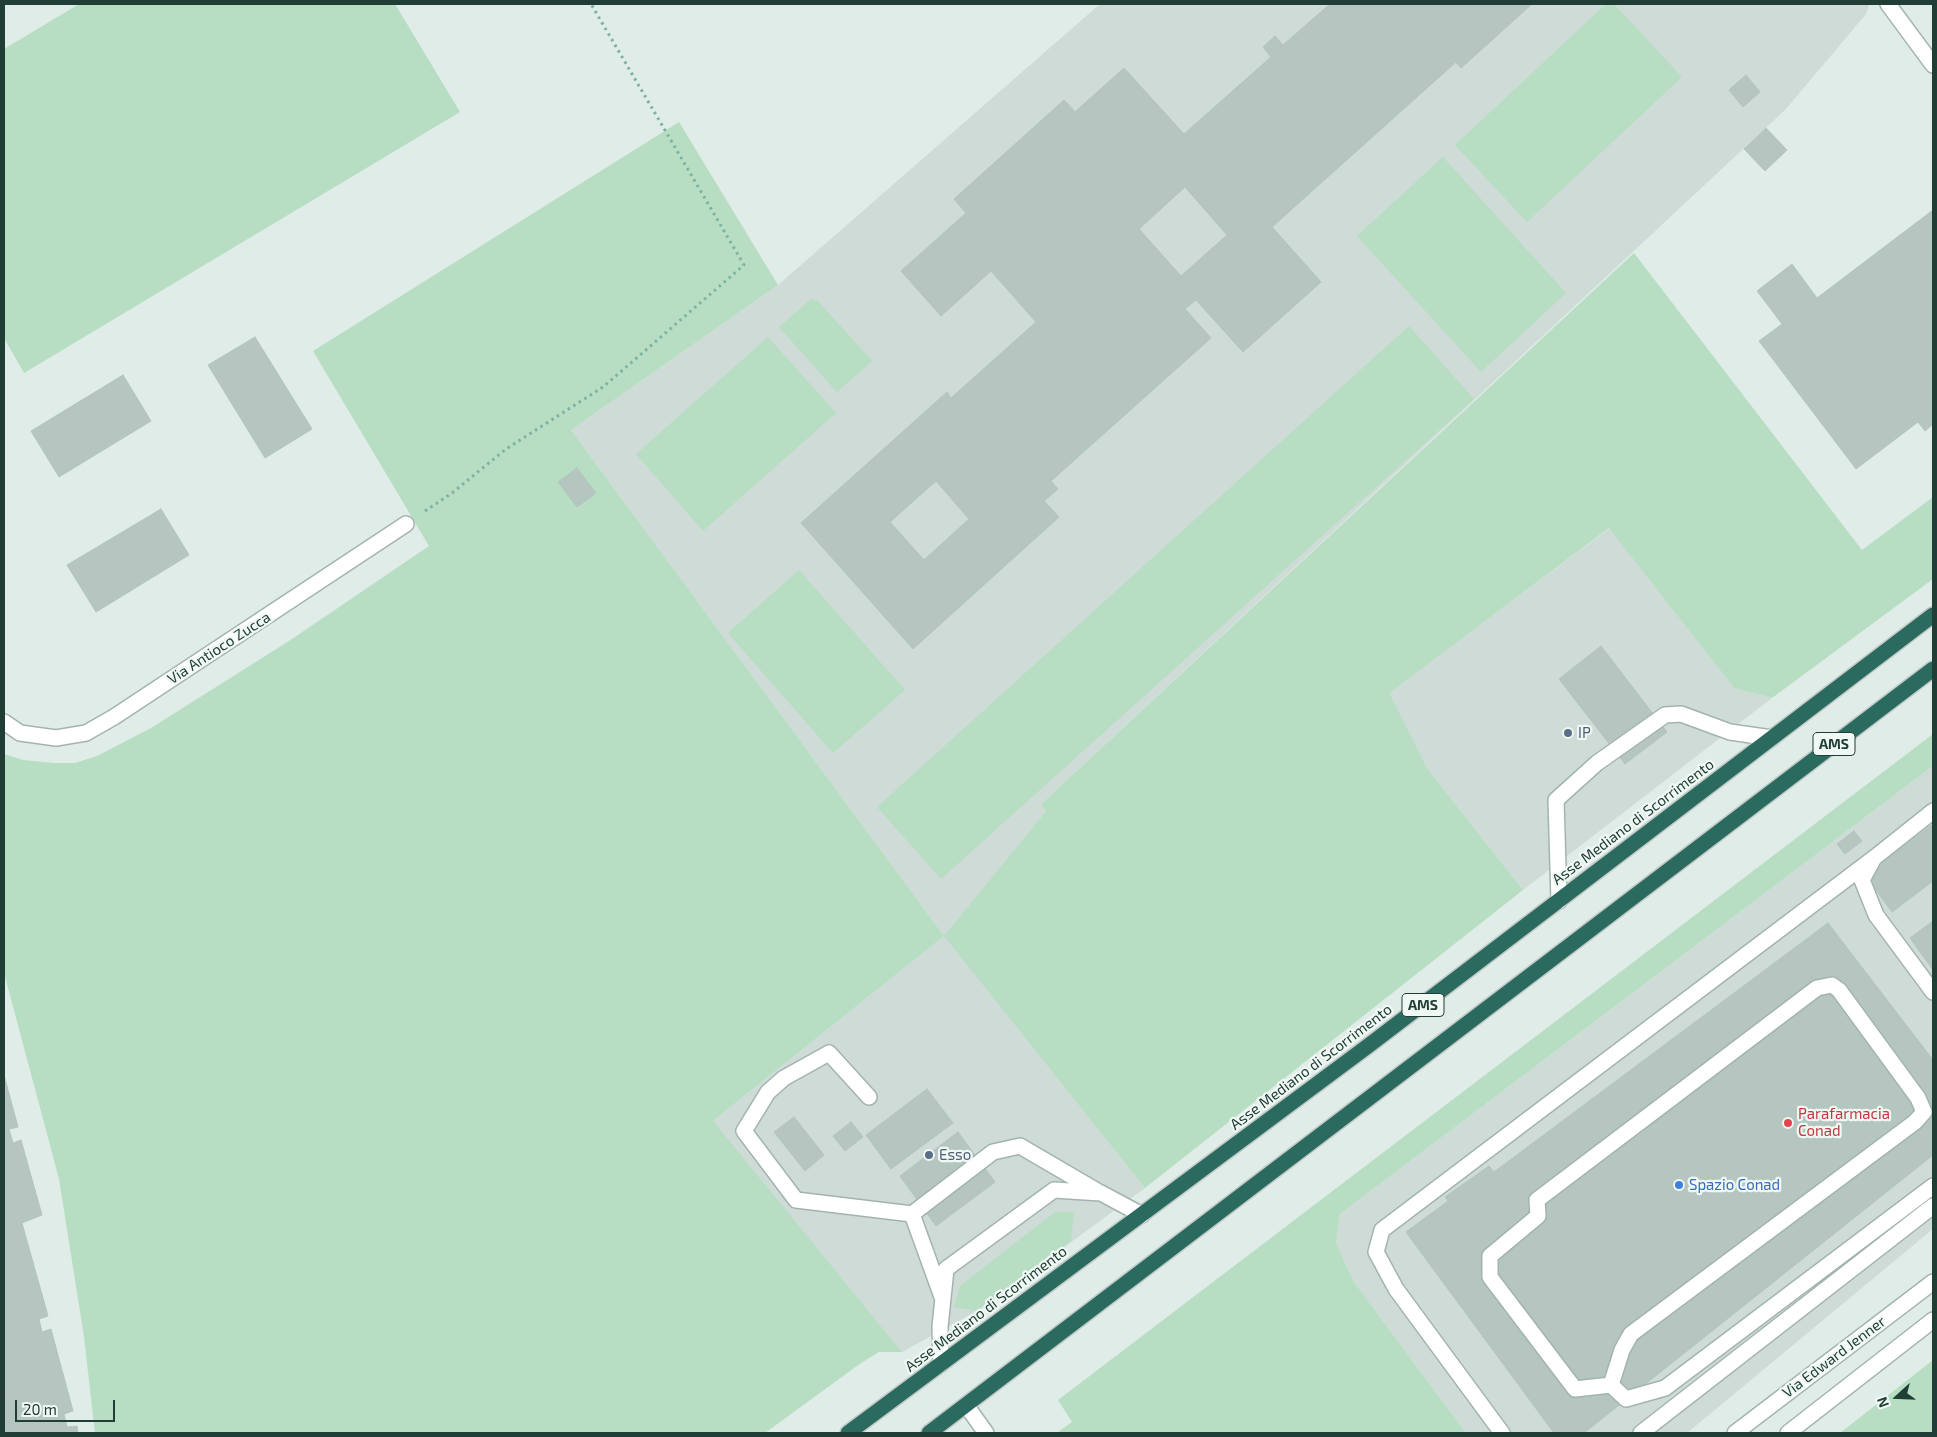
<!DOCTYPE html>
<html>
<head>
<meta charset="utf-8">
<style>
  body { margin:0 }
  #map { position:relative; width:1937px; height:1437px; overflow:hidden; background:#e0ece7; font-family:"Exo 2",sans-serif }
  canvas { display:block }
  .frame { position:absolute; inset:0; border:5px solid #203d36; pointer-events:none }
  .north { position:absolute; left:1872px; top:1372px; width:50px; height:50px; -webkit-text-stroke:4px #f0f8f4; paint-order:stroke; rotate:250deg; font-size:14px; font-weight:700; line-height:20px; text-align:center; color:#203d36 }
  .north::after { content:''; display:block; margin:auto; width:18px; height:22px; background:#203d36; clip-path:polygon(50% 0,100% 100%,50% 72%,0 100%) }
  .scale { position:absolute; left:15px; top:1400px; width:100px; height:22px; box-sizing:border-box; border:2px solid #203d36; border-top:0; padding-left:6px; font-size:15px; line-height:18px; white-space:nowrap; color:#203d36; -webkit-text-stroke:4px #f0f8f4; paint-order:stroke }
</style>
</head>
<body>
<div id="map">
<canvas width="1937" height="1437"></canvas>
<div class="frame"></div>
<div class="north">N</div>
<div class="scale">20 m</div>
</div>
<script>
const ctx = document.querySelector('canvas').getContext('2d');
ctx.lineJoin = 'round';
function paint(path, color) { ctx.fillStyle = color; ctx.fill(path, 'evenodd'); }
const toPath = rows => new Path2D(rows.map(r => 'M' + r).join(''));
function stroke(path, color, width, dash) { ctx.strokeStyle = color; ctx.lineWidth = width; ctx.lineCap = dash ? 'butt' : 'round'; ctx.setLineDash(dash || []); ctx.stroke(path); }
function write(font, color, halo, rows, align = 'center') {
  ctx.font = font + ' "Exo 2",sans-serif'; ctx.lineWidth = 4.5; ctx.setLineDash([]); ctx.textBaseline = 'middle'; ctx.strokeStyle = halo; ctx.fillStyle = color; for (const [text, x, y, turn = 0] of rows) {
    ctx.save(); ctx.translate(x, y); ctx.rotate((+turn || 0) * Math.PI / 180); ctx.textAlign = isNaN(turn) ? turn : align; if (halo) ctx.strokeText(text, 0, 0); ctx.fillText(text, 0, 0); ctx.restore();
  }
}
paint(toPath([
  [1100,4,1867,4,1869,6,1866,14,1786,109,1040,805,1046,811,945,936,1145,1188,977,1311,902,1352,712,1122,944,936,571,430,778,285],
  [1610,528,1734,688,1772,698,1523,890,1427,768,1388,693],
  [1933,766,1933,1229,1687,1433,1466,1433,1354,1282,1336,1243,1340,1214]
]), '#cedbd6');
paint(toPath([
  [79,4,395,4,460,112,24,373,4,338,4,49],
  [1606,4,1614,4,1682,77,1527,222,1455,145],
  [679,122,778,285,571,430,944,936,1046,811,1040,805,1634,253,1862,550,1933,497,1933,579,1772,698,1734,688,1609,528,1389,693,1427,768,1523,890,1145,1188,944,936,713,1121,902,1352,879,1352,861,1363,765,1433,95,1433,84,1337,59,1179,4,973,4,754,23,760,54,763,75,763,97,756,151,728,289,641,429,546,313,351],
  [1443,157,1566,293,1481,372,1357,236],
  [812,298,815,302,817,300,872,361,837,392,779,327],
  [1409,326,1474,399,941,879,877,807],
  [768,337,836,413,703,531,636,454],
  [799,570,905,690,833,753,728,633],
  [1933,734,1933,766,1340,1214,1336,1243,1354,1282,1466,1433,1057,1433,1072,1422,1058,1400],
  [1055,1212,1074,1212,1071,1241,977,1311,954,1307,960,1286],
  [1933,1360,1933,1433,1840,1433]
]), '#b7dec3');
const building = toPath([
  [1330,4,1532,4,1461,68,1456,62,1272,227,1321,282,1243,352,1196,300,1185,309,1211,338,1051,481,1058,489,1044,501,1059,517,913,649,801,523,947,392,951,398,1036,322,991,271,941,316,901,271,966,213,954,199,1064,100,1075,112,1124,68,1184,134,1271,57,1263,47,1275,36,1283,45,1330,4],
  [1185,187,1227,235,1181,276,1139,229,1185,187],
  [936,481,969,519,924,560,890,522,936,481],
  [1746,75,1760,92,1743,107,1729,90,1746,75],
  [1766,128,1787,150,1765,171,1744,149,1766,128],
  [1933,210,1933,424,1925,431,1918,422,1856,469,1759,341,1782,324,1757,291,1792,264,1817,298,1933,210],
  [255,337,312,429,265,458,208,365,255,337],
  [123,375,151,421,59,477,31,431,123,375],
  [577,468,596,493,577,507,558,482,577,468],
  [161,509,189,555,96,612,67,565,161,509],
  [1601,646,1667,732,1625,764,1559,679,1601,646],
  [1933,824,1933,881,1892,912,1865,875,1933,824],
  [1854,831,1862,841,1845,854,1837,844,1854,831],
  [1933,921,1933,970,1910,938,1933,921],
  [1828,923,1933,1060,1933,1155,1584,1433,1554,1433,1406,1232,1448,1201,1445,1197,1489,1166,1494,1172,1828,923],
  [4,1075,18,1127,9,1129,13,1143,21,1140,42,1215,22,1223,48,1316,39,1319,42,1332,51,1329,73,1411,64,1414,67,1427,77,1426,78,1433,4,1433,4,1075],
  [927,1089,953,1123,891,1169,866,1135,927,1089],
  [794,1117,824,1155,805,1171,774,1132,794,1117],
  [851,1122,863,1137,845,1151,833,1136,851,1122],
  [958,1132,995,1182,936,1226,900,1176,958,1132]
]);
paint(building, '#b5c6c0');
stroke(building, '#b2c5be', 1);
const lane = toPath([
  [1933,811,1874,858,1862,880,1876,915,1933,992],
  [1559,901,1556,800,1597,763,1665,715,1681,714,1730,732,1772,738],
  [869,1097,829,1053,784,1078,768,1092,744,1131,796,1200,912,1214],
  [942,1297,912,1214,993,1152,1020,1146,1097,1191],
  [941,1364,940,1327,946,1269,1054,1190,1101,1193,1142,1215],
  [1611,1385,1575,1389,1490,1277,1490,1256,1538,1216,1537,1200,1817,988,1832,985,1839,990,1918,1098,1924,1112,1915,1122,1631,1334,1622,1350,1611,1385,1626,1399,1665,1388,1933,1186],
  [966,1405,986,1433],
  [1502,1433,1396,1289,1376,1252,1382,1230,1874,858],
  [1641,1433,1933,1206],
  [1788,1433,1933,1320]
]);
const street = toPath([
  [1888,4,1933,65],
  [4,722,20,733,56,738,86,733,114,717,406,524],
  [1735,1433,1933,1282]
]);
const highway = toPath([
  [848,1433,1368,1046,1933,615],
  [929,1433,1933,669]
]);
stroke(lane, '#a3b4ae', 18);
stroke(street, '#a3b4ae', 18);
stroke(highway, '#c1c9c7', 18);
stroke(toPath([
  [425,511,452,493,506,449,603,387,744,265,591,4]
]), '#7eb1a3', 3, [2.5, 4]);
stroke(lane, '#fff', 15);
stroke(street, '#fff', 15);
stroke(highway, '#2a6a5f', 15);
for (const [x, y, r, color] of [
  [1568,733,5,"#5c6f8a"],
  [1788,1123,5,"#e0444e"],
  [929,1155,5,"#5c6f8a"],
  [1679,1185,5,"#3f7fe0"]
]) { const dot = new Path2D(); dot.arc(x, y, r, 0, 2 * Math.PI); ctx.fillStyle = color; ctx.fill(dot); stroke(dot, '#f0f8f4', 2); }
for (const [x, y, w] of [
  [1834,744,42],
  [1423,1005,42]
]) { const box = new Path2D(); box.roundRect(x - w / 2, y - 11.5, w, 23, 4); ctx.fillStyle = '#f0f8f4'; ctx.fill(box); stroke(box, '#203d36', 1); }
write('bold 14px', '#203d36', null, [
  ["AMS",1834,744],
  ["AMS",1423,1005]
]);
write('15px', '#203d36', '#f0f8f4', [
  ["Via Antioco Zucca",219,648,-33],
  ["Asse Mediano di Scorrimento",1633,822,-37],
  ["Asse Mediano di Scorrimento",1311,1067,-37],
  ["Asse Mediano di Scorrimento",986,1309,-37],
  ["Via Edward Jenner",1834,1357,-37]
]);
write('15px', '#4e5e75', '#f0f8f4', [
  ["IP",1578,733],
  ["Esso",939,1155]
], 'left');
write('15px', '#be3a42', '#f0f8f4', [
  ["Parafarmacia",1798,1114],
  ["Conad",1798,1131]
], 'left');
write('15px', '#366cbe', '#f0f8f4', [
  ["Spazio Conad",1689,1185]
], 'left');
</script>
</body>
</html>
